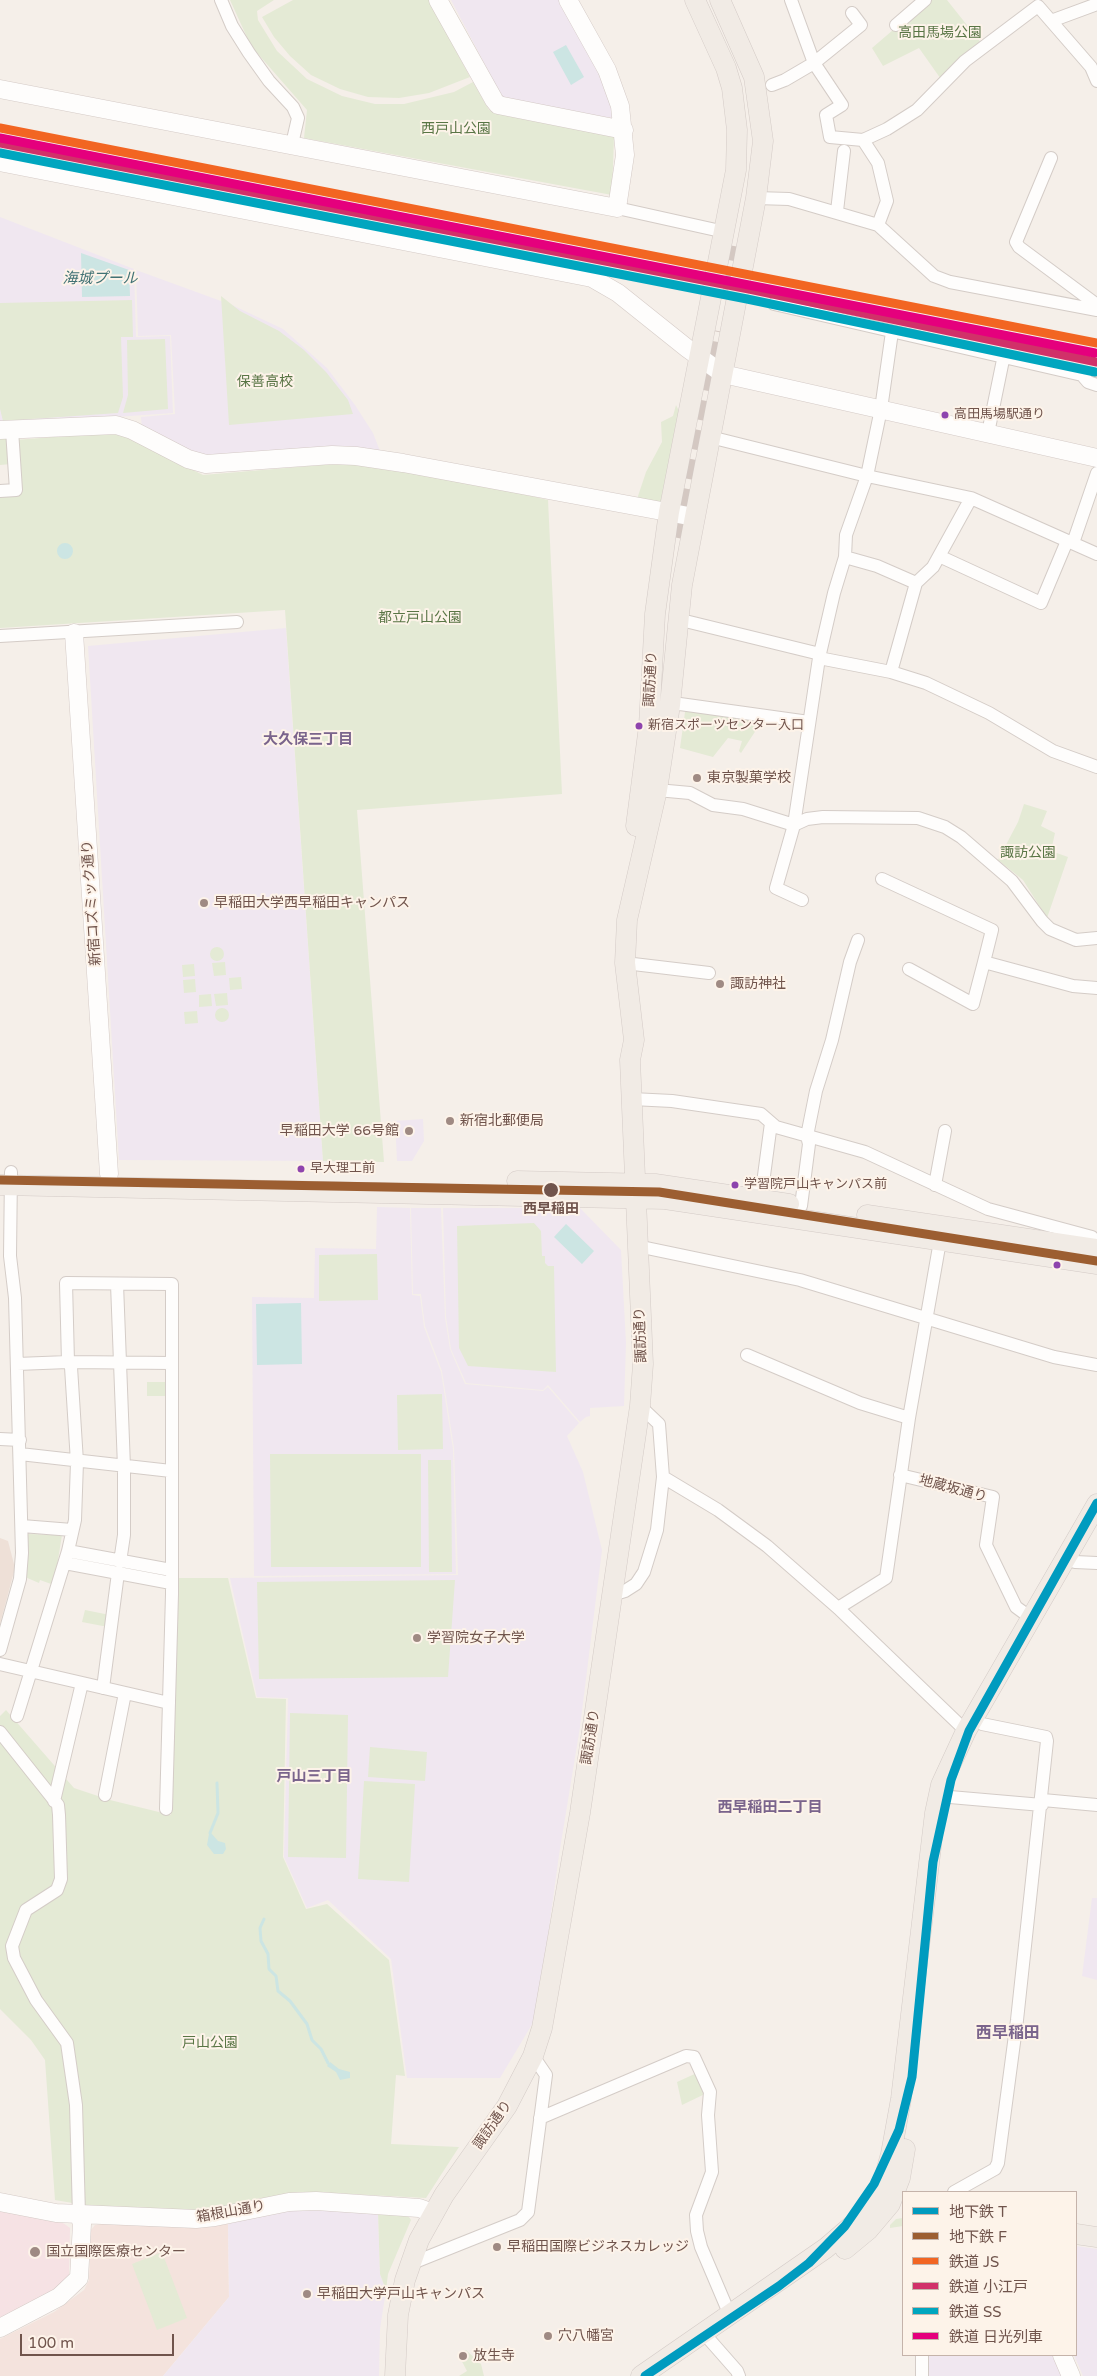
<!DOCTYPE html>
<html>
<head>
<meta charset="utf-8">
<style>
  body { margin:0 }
  #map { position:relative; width:1097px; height:2376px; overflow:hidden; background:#f5efe9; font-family:"Varela Round","Noto Sans JP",sans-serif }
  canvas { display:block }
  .legend { position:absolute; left:902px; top:2191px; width:175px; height:165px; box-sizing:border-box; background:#fdf3e9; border:1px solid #c5b3aa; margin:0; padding:6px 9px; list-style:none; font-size:15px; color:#70544c }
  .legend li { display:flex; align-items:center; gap:10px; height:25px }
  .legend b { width:25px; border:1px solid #c5b3aa }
  .scale { position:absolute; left:20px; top:2334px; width:154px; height:22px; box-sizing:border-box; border:2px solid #70544c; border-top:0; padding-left:6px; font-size:15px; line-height:18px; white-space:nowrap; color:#70544c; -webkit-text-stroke:4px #fdf3e9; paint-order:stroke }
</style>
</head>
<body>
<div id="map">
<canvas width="1097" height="2376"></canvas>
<ul class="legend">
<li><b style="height:6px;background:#009bbf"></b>地下鉄 T</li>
<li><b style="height:6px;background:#9c5e31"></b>地下鉄 F</li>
<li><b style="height:6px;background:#f26522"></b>鉄道 JS</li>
<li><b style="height:6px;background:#d13169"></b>鉄道 小江戸</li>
<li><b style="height:6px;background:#00a6bf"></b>鉄道 SS</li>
<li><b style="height:6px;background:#e5007d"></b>鉄道 日光列車</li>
</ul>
<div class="scale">100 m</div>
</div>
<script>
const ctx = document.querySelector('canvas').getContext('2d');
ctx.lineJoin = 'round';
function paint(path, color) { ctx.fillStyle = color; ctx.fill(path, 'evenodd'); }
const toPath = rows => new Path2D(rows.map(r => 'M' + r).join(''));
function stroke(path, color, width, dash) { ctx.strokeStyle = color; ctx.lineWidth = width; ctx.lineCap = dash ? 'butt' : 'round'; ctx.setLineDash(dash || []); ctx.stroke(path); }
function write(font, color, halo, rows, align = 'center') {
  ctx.font = font + ' "Varela Round","Noto Sans JP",sans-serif'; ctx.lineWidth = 4; ctx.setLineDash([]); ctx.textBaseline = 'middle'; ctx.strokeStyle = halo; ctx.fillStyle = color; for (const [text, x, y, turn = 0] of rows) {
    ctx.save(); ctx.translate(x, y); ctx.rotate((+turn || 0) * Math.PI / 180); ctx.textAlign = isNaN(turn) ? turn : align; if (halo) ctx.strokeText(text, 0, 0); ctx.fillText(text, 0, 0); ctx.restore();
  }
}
paint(toPath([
  [0,1538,8,1541,15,1568,0,1624]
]), '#eee0d7');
paint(toPath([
  [107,2223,183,2227,228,2224,229,2297,163,2376,0,2376,0,2339,54,2312,84,2290,89,2280,91,2230,95,2225]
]), '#f4e3dd');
paint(toPath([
  [451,0,560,0,607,86,613,118,547,109,503,99],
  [0,217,134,269,136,337,170,336,173,413,0,425],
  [136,270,232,305,283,329,327,368,355,405,373,433,380,451,204,456,187,453,142,430,141,417,175,414,171,335,138,336],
  [286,628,323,1161,119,1160,88,646],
  [423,1119,424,1141,412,1161,397,1161,395,1121],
  [377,1207,410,1208,412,1295,420,1296,424,1327,441,1372,453,1449,456,1574,254,1576,252,1297,314,1298,315,1248,376,1249],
  [411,1208,441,1208,445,1318,450,1349,465,1384,543,1391,548,1387,579,1423,567,1436,583,1472,602,1550,580,1727,559,1855,537,2016,500,2078,407,2078,391,1959,328,1900,307,1908,284,1857,288,1698,257,1697,230,1578,458,1575,454,1448,442,1371,425,1326,421,1294,413,1294],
  [443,1208,580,1208,621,1250,626,1343,624,1406,590,1408,590,1416,586,1417,580,1422,548,1385,543,1390,466,1383,451,1349,446,1317],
  [1092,1898,1097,1898,1097,1980,1082,1976],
  [302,2208,378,2211,380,2274,386,2290,380,2329,379,2376,163,2376,229,2297,228,2224,278,2211],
  [1076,2246,1097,2249,1097,2376,1083,2376,1074,2355],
  [926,2355,1055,2355,1063,2376,926,2376]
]), '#f0e7f0');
paint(toPath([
  [0,2211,63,2223,70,2228,69,2276,53,2291,0,2319]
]), '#f6e2e4');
paint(toPath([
  [230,0,274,0,257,11,258,20,277,51,307,79,342,96,375,104,404,104,454,92,473,82,489,110,614,137,612,195,304,138,307,110,251,46],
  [293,0,429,0,470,77,429,93,399,98,368,97,340,89,311,75,290,56,274,37,262,17],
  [928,0,947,0,982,44,943,82,919,48,883,66,872,48],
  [221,296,240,311,279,331,304,350,326,372,348,400,353,414,229,425],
  [132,300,133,337,121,337,123,397,118,413,3,421,0,409,0,303],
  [165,339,168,409,123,413,128,395,127,340],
  [676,405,681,415,662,503,637,499,646,472,662,442,661,422,673,416],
  [117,432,203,475,345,463,463,480,548,500,562,794,357,810,384,1162,323,1161,285,610,0,628,0,490,14,488,15,440],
  [0,438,9,438,11,464,0,465],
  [689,709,764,718,741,753,739,751,742,741,728,738,713,757,680,748,685,712],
  [1024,804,1047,811,1041,826,1055,833,1051,851,1068,857,1047,918,1023,880,998,860,1018,822],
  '210 954a7 7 0 1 1 14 0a7 7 0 1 1-14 0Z',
  [225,962,226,975,214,976,212,963],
  [194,964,195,976,183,977,182,965],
  [241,977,242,989,230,990,229,978],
  [195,979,196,992,184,993,183,980],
  [227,993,228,1005,216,1006,214,994],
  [211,994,212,1006,199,1007,199,995],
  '215 1015a7 7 0 1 1 14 0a7 7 0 1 1-14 0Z',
  [197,1011,198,1023,185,1024,184,1012],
  [534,1223,541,1231,542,1256,545,1256,545,1263,548,1266,554,1266,556,1372,468,1366,459,1348,457,1226],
  [377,1254,378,1300,319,1301,319,1255],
  [147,1382,169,1382,169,1396,147,1396],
  [442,1394,443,1449,398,1450,397,1395],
  [270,1454,421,1454,421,1567,271,1567],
  [428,1460,451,1460,452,1572,429,1572],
  [28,1534,62,1535,54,1585,40,1580,39,1583,25,1577],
  [177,1578,228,1578,256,1698,286,1699,283,1857,306,1909,327,1904,389,1960,405,2076,396,2075,391,2144,459,2147,426,2198,313,2192,274,2197,208,2212,96,2207,55,2200,45,2060,31,2040,0,2009,0,1716,6,1710,74,1788,110,1800,171,1815],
  [455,1580,448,1677,259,1679,257,1582],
  [85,1610,110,1615,108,1627,82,1622],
  [290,1713,348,1715,346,1858,288,1857],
  [370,1747,427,1752,425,1781,368,1777],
  [364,1781,415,1784,409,1882,358,1879],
  [699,2072,709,2092,682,2105,677,2082],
  [378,2211,407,2214,411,2220,388,2274,386,2290,380,2274],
  [903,2218,903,2226,890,2228,890,2225,896,2219],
  [162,2252,187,2318,157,2330,132,2264],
  [466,2350,481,2364,484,2376,459,2376,467,2371,458,2354]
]), '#e4ead5');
paint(toPath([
  [566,45,584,77,571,85,553,52],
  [81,253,129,270,130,296,82,297],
  '57 551a8 8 0 1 1 16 0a8 8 0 1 1-16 0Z',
  [566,1224,594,1251,582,1264,554,1237],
  [301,1303,302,1364,257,1365,256,1304],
  [211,1833,218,1841,225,1843,226,1849,223,1854,214,1854,207,1845,209,1834],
  [330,2062,339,2069,350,2072,350,2078,340,2080,336,2072,327,2066]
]), '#cce5e3');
stroke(toPath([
  [210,1833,218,1813,217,1783],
  [264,1919,260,1928,261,1941,268,1954,269,1969,276,1976,278,1991,290,2001,307,2024,312,2040,321,2049,328,2063]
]), '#cce5e3', 3);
stroke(toPath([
  [1095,377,1097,371]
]), '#d4c8c2', 12, [12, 6]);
stroke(toPath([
  [726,290,734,246],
  [678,538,718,331]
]), '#d4c8c2', 20, [20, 10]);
const street = toPath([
  [221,0,232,26,249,53,269,81,293,107,298,118,292,144],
  [791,0,814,63,842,105,826,115,830,137,863,140,887,129,917,110,965,61,1038,6,1091,67,1097,81],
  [1051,21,1097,4],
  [896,25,925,0],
  [772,85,785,80,814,63,861,25,852,13],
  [863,140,878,163,887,201,878,225],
  [1051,158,1016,242,1019,247,1097,305],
  [756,198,789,199,878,225,934,276,950,282,1097,310],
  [617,208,725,232],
  [837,211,844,151],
  [774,304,1082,375,1088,382,1097,385],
  [988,433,1004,355],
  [710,437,867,476,971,498,1097,554],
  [0,491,16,490,12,430],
  [1073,543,1097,473],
  [939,556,1041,603,1067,541],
  [845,557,877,566,916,583],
  [677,619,820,654],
  [0,636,237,622],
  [819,658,891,672,926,683,989,713,1053,751,1097,767],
  [891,672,916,583,933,567,971,498],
  [670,705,680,704,809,722],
  [657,790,690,793,713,805,743,809,794,825,807,819,823,817,918,818,945,827,961,837,1012,881,1042,921,1050,929,1076,940,1097,938],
  [882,879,992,930,984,962],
  [802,900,776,888,794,825,819,658,834,593,845,557,846,535,867,476,881,409,892,332],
  [625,963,709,973],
  [909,969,973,1004,984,962,1073,986,1097,988],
  [632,1099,672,1101,761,1114,776,1127,865,1152,988,1209,1092,1237],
  [935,1185,945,1131],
  [753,1198,763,1183,771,1123],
  [801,1206,809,1144,807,1136,816,1091,832,1040,850,962,858,940],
  [637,1246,800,1280,1054,1357,1097,1365],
  [117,1284,124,1467,124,1535,120,1562],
  [747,1355,860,1403,909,1418,940,1241],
  [17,1364,68,1362,66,1283,172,1284,172,1594,166,1809],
  [0,1439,20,1440],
  [20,1454,171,1471],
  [900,1475,993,1497,986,1545,1016,1607,1031,1618],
  [663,1477,718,1510,767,1546,838,1608,966,1731],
  [22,1526,72,1530],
  [1075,1562,1097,1563],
  [65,1563,171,1583],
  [171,1570,68,1551,75,1520,77,1462,71,1367,68,1362,172,1363],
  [612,1595,625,1591,636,1584,644,1572,657,1530,663,1477,659,1424,640,1406],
  [838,1608,886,1578,909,1418],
  [0,1650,20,1579,22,1553,15,1298,10,1256,11,1172],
  [0,1664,169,1703],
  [103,1688,118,1573],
  [17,1716,68,1551],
  [0,1732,58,1805,59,1815,61,1879,57,1890,26,1910,12,1946,14,1958,36,2000,67,2043,76,2105,79,2215],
  [105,1795,125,1693],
  [950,1797,1042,1805],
  [1043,1800,1097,1805],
  [54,1801,82,1683],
  [540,2118,686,2056,694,2057,710,2092,708,2115,712,2172,696,2215,697,2231,701,2247,729,2313],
  [954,2192,995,2169,998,2163,1017,2020,1047,1741,1046,1737,982,1724],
  [410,2264,520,2220,528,2212,546,2075,533,2056],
  [708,2338,737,2371,739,2376],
  [922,2376,922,2355]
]);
const secondary = toPath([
  [438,0,494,100,498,105,624,130],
  [0,89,617,208,625,155,620,106,607,70,568,0],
  [0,162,592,278,618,293,688,349,723,374,1097,458],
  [0,430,116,425,132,430,188,459,206,464,332,455,356,456,403,463,694,517],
  [74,633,109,1174],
  [0,2202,56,2213,196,2219,215,2217,289,2202,316,2201,419,2208,433,2213],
  [0,2328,59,2297,79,2278,82,2224,79,2215],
  [1062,2355,1071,2376]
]);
const primary = toPath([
  [636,826,649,726,655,614,669,512,736,170,737,130,732,88,726,68,695,0],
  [517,1181,655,1184,789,1204],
  [0,1185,665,1199,1097,1264],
  [867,1215,1097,1249],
  [1076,2234,1097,2237],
  [845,2249,868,2230,890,2204,900,2178,905,2149],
  [395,2376,398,2315,405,2280,419,2240,444,2195,507,2106,533,2056,542,2028,580,1813,640,1406,643,1364,630,1060,634,1040,625,963,627,920,657,790,670,705,682,585,756,198,763,141,754,77,720,0],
  [641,2376,826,2248,855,2223,872,2206,880,2194,891,2154,901,2099,935,1813,941,1785,966,1731,1097,1504]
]);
stroke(street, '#d4ccc7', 14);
stroke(secondary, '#d4cac6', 19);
stroke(primary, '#d3cac6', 21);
stroke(street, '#fefdfc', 12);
stroke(secondary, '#fefdfc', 18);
stroke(primary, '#f1ebe5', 20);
stroke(toPath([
  [0,128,1097,343]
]), '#f26522', 9);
stroke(toPath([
  [0,143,749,289,1097,362]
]), '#d13169', 9);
stroke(toPath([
  [0,153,747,299,1095,372]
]), '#00a6bf', 9);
stroke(toPath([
  [0,138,1095,353]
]), '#e5007d', 9);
stroke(toPath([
  [645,2376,779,2286,809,2263,845,2226,874,2184,899,2130,912,2077,933,1862,951,1780,969,1731,1097,1503]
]), '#009bbf', 9);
stroke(toPath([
  [0,1180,659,1192,1097,1261]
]), '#9c5e31', 9);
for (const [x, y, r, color] of [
  [945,415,4.5,"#8e44ad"],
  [639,726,4.5,"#8e44ad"],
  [697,778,5,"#9f8a83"],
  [204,903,5,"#9f8a83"],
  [720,984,5,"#9f8a83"],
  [450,1121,5,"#9f8a83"],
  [409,1131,5,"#9f8a83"],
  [301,1169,4.5,"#8e44ad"],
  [735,1185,4.5,"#8e44ad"],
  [551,1190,8,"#70544c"],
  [1057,1265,4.5,"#8e44ad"],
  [417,1638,5,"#9f8a83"],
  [497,2247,5,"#9f8a83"],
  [35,2252,6,"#9f8a83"],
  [307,2294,5,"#9f8a83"],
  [548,2336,5,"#9f8a83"],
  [463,2356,5,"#9f8a83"]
]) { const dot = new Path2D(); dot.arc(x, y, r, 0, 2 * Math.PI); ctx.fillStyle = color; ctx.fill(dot); stroke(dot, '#fdf3e9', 2); }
write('13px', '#70544c', '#fdf3e9', [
  ["高田馬場駅通り",954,415],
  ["新宿スポーツセンター入口",648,726],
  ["早大理工前",310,1169],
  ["学習院戸山キャンパス前",744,1185]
], 'left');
write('14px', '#597545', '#fdf3e9', [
  ["高田馬場公園",940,33],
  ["西戸山公園",456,129],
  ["保善高校",265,382],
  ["都立戸山公園",420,618],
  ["諏訪公園",1028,853],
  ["戸山公園",210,2043]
]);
write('14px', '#70544c', '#fdf3e9', [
  ["諏訪通り",651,679,-87],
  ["新宿コズミック通り",92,903,-94],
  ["諏訪通り",641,1335,-92],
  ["地蔵坂通り",953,1489,15],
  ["諏訪通り",591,1737,-81],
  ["諏訪通り",493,2125,-55],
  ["箱根山通り",231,2212,-10]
]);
write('14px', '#70544c', '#fdf3e9', [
  ["東京製菓学校",707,778],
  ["早稲田大学西早稲田キャンパス",214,903],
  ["諏訪神社",730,984],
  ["新宿北郵便局",460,1121],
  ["早稲田大学 66号館",399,1131,"right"],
  ["学習院女子大学",427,1638],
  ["早稲田国際ビジネスカレッジ",507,2247],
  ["国立国際医療センター",46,2252],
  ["早稲田大学戸山キャンパス",317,2294],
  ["穴八幡宮",558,2336],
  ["放生寺",473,2356]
], 'left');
write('bold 14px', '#70544c', '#fdf3e9', [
  ["西早稲田",551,1209]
]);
write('italic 15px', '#417274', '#fdf3e9', [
  ["海城プール",100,279]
]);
write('bold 15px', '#7a648c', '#fdf3e9', [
  ["大久保三丁目",308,740],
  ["戸山三丁目",314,1777],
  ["西早稲田二丁目",770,1808]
]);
write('bold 16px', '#7a648c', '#fdf3e9', [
  ["西早稲田",1008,2034]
]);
</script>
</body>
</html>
